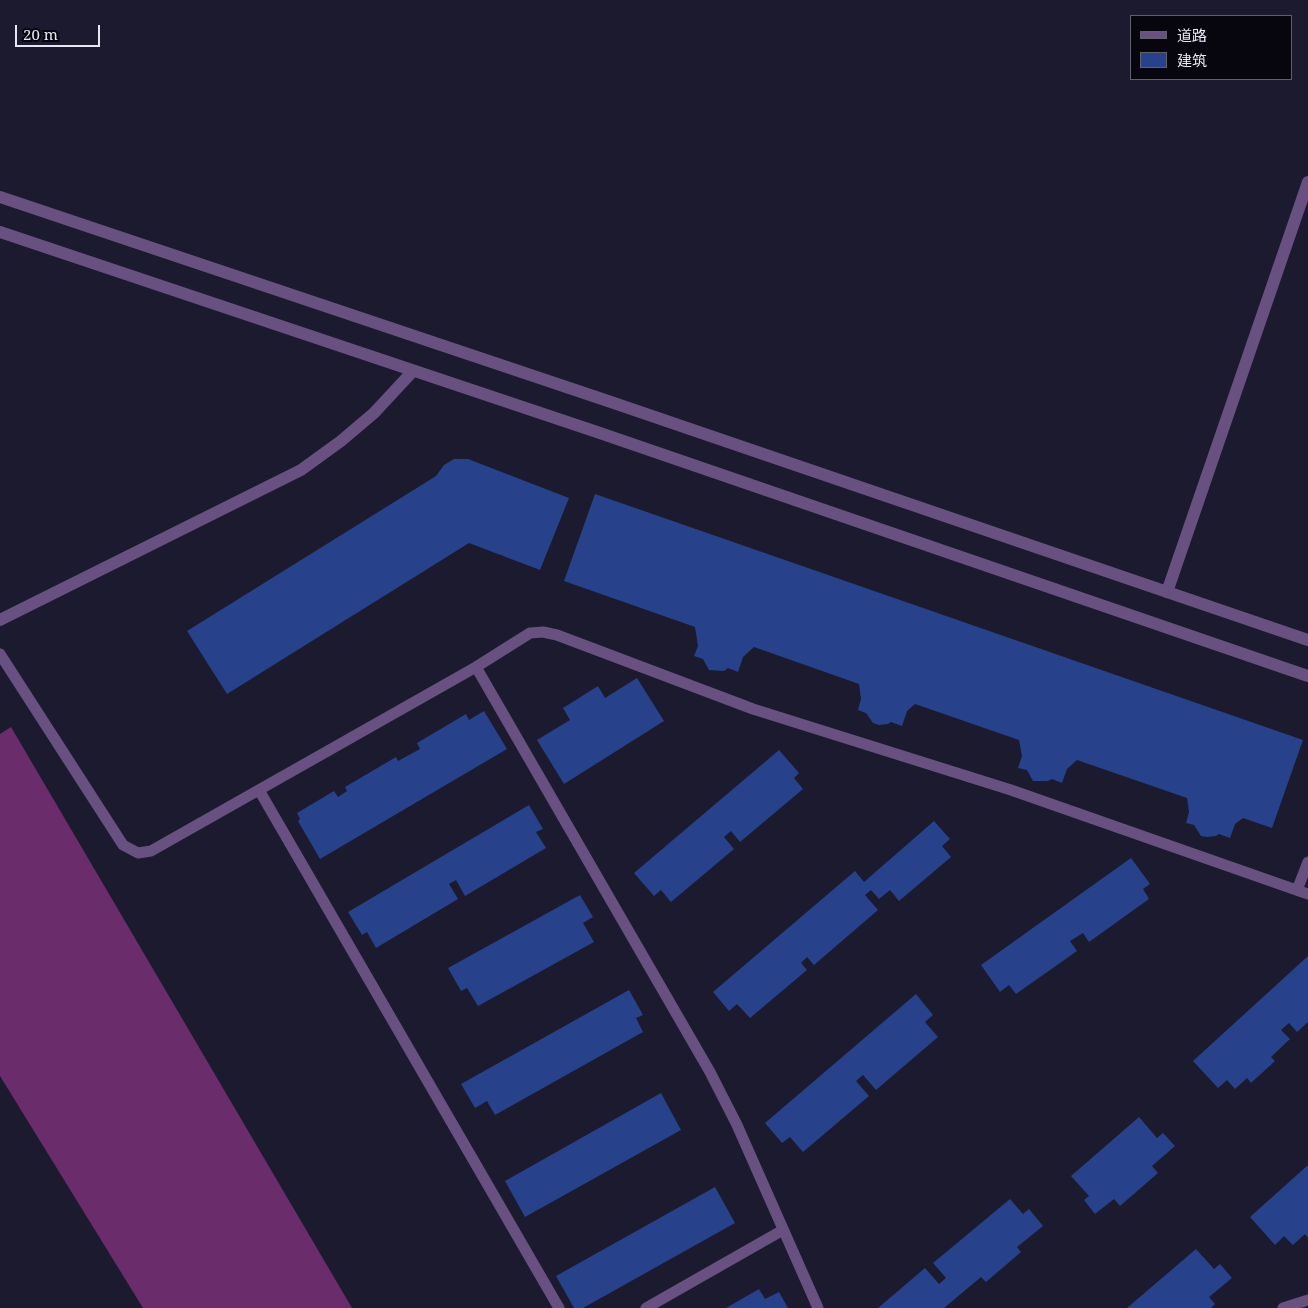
<!DOCTYPE html>
<html>
<head>
<meta charset="utf-8">
<style>
  body { margin:0 }
  #map { position:relative; width:1308px; height:1308px; overflow:hidden; background:#1b1a2f; font-family:"Noto Serif","Noto Sans SC",serif }
  canvas { display:block }
  .legend { position:absolute; left:1130px; top:15px; width:162px; height:65px; box-sizing:border-box; background:#07060f; border:1px solid #60606b; margin:0; padding:6px 9px; list-style:none; font-size:15px; color:#e6e6f5 }
  .legend li { display:flex; align-items:center; gap:10px; height:25px }
  .legend b { width:25px; border:1px solid #60606b }
  .scale { position:absolute; left:15px; top:25px; width:85px; height:22px; box-sizing:border-box; border:2px solid #e6e6f5; border-top:0; padding-left:6px; font-size:15px; line-height:18px; white-space:nowrap; color:#e6e6f5; -webkit-text-stroke:4px #07060f; paint-order:stroke }
</style>
</head>
<body>
<div id="map">
<canvas width="1308" height="1308"></canvas>
<ul class="legend">
<li><b style="height:6px;background:#685081"></b>道路</li>
<li><b style="height:14px;background:#27428a"></b>建筑</li>
</ul>
<div class="scale">20 m</div>
</div>
<script>
const ctx = document.querySelector('canvas').getContext('2d');
ctx.lineJoin = 'round';
function paint(path, color) { ctx.fillStyle = color; ctx.fill(path, 'evenodd'); }
const toPath = rows => new Path2D(rows.map(r => 'M' + r).join(''));
function stroke(path, color, width, dash) { ctx.strokeStyle = color; ctx.lineWidth = width; ctx.lineCap = dash ? 'butt' : 'round'; ctx.setLineDash(dash || []); ctx.stroke(path); }
paint(toPath([
  [11,727,352,1308,143,1308,0,1076,0,734]
]), '#6b2c6b');
paint(toPath([
  [454,459,468,459,569,498,540,570,469,543,227,694,187,631,436,476,444,465],
  [595,494,1303,740,1272,828,1243,818,1235,824,1230,838,1219,834,1216,836,1207,837,1201,836,1194,825,1186,823,1189,812,1187,798,1077,760,1067,769,1062,783,1052,779,1048,781,1033,781,1027,770,1018,768,1022,756,1019,740,915,704,907,711,902,726,891,722,888,724,879,725,873,723,866,713,858,710,861,699,859,684,754,647,743,657,738,672,728,668,724,671,709,670,703,659,694,656,698,646,695,627,564,581],
  [637,678,664,721,564,784,537,740,570,720,563,708,598,686,605,698],
  [484,711,507,749,320,859,298,821,300,819,297,813,334,791,338,797,347,791,345,787,396,757,398,761,420,749,417,743,466,714,469,720],
  [779,750,799,773,794,778,803,789,740,842,731,831,724,837,734,849,671,902,661,890,654,896,634,873],
  [529,805,543,829,536,832,546,848,465,896,456,880,449,884,458,899,376,948,367,932,362,935,348,912],
  [934,821,950,839,942,846,951,857,899,901,890,890,879,899,871,890,865,895,878,910,814,965,807,957,801,963,807,970,750,1018,737,1004,729,1011,713,992,855,871,864,882],
  [1131,858,1150,884,1143,889,1149,899,1089,942,1083,933,1070,941,1077,951,1016,994,1009,985,1000,992,981,965],
  [580,895,593,917,583,923,594,942,478,1006,467,988,461,991,448,968],
  [1308,956,1308,1022,1297,1032,1289,1023,1281,1030,1290,1039,1271,1057,1275,1061,1251,1083,1247,1078,1235,1089,1227,1080,1218,1088,1193,1061],
  [629,990,643,1015,636,1018,643,1032,495,1115,487,1101,475,1108,461,1084],
  [916,994,933,1015,925,1022,938,1037,876,1090,863,1075,856,1081,869,1096,803,1152,790,1137,782,1143,765,1123],
  [661,1093,681,1130,525,1217,505,1181],
  [1139,1117,1157,1138,1163,1133,1175,1146,1152,1166,1158,1173,1120,1206,1114,1199,1095,1214,1084,1200,1089,1196,1071,1176],
  [1308,1165,1308,1238,1305,1234,1293,1245,1284,1236,1275,1245,1250,1217],
  [715,1187,735,1223,583,1308,574,1308,556,1276],
  [1010,1199,1023,1214,1029,1209,1043,1226,1017,1247,1021,1252,986,1282,981,1277,944,1308,878,1308,925,1268,939,1284,946,1278,933,1263],
  [1196,1249,1214,1269,1220,1264,1232,1278,1209,1297,1215,1304,1211,1308,1127,1308],
  [759,1289,765,1299,779,1292,788,1308,726,1308]
]), '#27428a');
stroke(toPath([
  [0,654,123,845,138,853,151,851,476,667,530,633,543,632,557,635,753,709,1011,790,1308,894],
  [476,667,710,1072,737,1125,818,1308],
  [259,790,559,1308],
  [1297,890,1308,862],
  [646,1308,783,1230],
  [1283,1308,1308,1300]
]), '#685081', 11);
stroke(toPath([
  [1167,592,1308,182],
  [0,620,301,470,341,441,374,413,413,371]
]), '#685081', 12);
stroke(toPath([
  [0,197,608,401,1308,640],
  [0,232,597,432,1308,676]
]), '#685081', 12);
</script>
</body>
</html>
